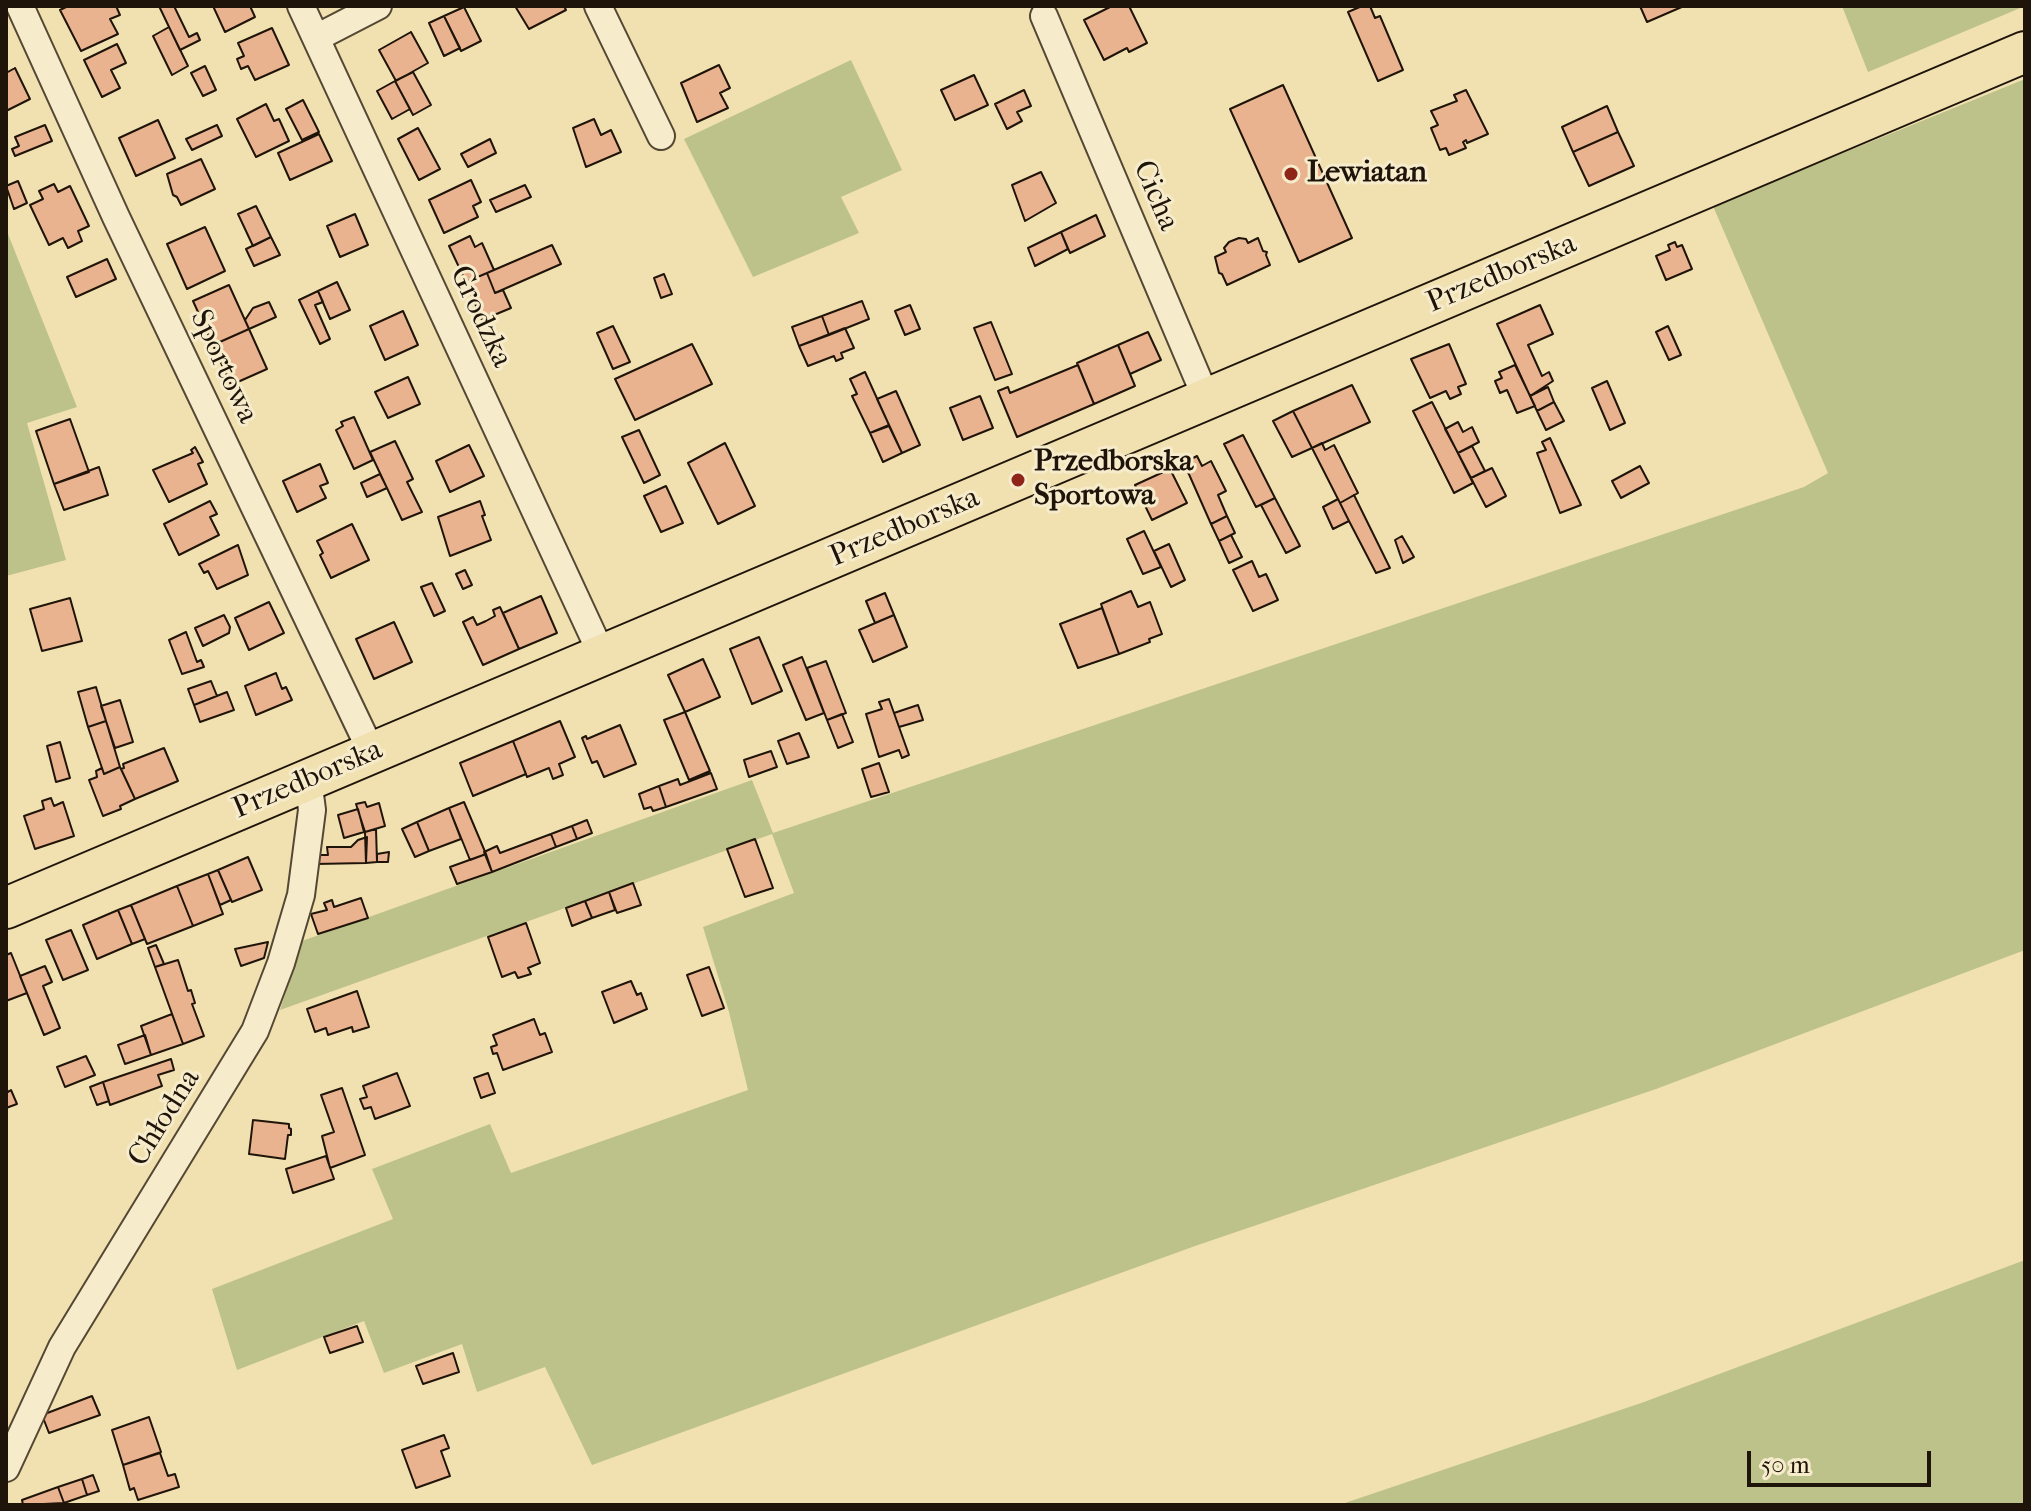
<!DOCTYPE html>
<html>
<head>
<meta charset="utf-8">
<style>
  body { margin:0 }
  #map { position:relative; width:2031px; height:1511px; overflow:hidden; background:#f1e1b1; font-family:"IM FELL French Canon",serif }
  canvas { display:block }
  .frame { position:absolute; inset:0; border:8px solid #1f1409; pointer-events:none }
  .scale { position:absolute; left:1747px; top:1451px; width:184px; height:36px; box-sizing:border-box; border:4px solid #1f1409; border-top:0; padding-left:10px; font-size:24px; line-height:28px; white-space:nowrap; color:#1f1409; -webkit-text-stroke:6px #f6eccc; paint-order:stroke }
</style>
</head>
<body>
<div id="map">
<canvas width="2031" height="1511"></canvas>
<div class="frame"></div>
<div class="scale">50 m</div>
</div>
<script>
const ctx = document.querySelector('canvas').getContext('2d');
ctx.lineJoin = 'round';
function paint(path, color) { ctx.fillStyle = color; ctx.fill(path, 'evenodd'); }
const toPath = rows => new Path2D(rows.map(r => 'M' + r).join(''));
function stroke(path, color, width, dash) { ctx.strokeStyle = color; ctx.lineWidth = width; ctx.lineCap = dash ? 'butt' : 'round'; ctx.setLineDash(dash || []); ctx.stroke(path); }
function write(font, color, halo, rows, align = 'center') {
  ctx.font = font + ' "IM FELL French Canon",serif'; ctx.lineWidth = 6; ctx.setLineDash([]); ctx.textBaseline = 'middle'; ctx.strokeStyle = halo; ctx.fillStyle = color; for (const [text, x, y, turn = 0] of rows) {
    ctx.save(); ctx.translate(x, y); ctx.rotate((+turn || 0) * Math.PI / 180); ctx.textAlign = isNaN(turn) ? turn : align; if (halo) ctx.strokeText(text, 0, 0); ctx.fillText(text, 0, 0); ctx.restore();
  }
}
paint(toPath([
  [1842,6,2025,6,1868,72],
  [851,60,902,170,841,197,859,233,753,277,684,139],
  [2025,79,2025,950,1656,1089,1195,1246,592,1465,545,1367,477,1392,462,1344,384,1373,364,1321,237,1370,212,1289,393,1219,372,1169,490,1124,511,1173,748,1090,729,1012,703,927,794,893,772,834,280,1010,302,941,752,780,773,833,1804,487,1828,473,1713,206],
  [6,229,77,407,27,423,66,560,6,576],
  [2025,1260,2025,1505,1339,1505,1644,1402]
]), '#bcc28a');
const building = toPath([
  [68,6,116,6,120,15,110,19,118,34,81,51,60,10,68,6],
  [159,6,174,6,189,37,197,33,200,40,180,50,159,6],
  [213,6,250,6,255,17,225,32,213,6],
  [515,6,564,6,566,10,529,29,515,6],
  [1112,6,1129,6,1147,43,1129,52,1127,48,1104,60,1084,20,1112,6],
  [1362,6,1370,6,1375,18,1380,16,1403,70,1378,81,1348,12,1362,6],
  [1640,6,1684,6,1647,22,1640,6],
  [464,7,481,41,461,51,444,16,464,7],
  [444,16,460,48,444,56,429,23,444,16],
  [169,27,188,66,172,75,153,36,169,27],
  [272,28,289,65,255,80,248,66,241,69,237,59,244,56,238,43,272,28],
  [411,32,428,63,396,81,379,50,411,32],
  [117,44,126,63,111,70,120,88,102,97,84,60,117,44],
  [719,65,730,88,720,93,728,108,697,122,681,83,719,65],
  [205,66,216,90,203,96,191,73,205,66],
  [15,68,30,99,6,111,6,73,15,68],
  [413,72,431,105,413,115,395,81,413,72],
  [974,75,988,105,955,120,941,90,974,75],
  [395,81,410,109,392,119,377,91,395,81],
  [1283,85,1352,238,1299,262,1230,109,1283,85],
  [1024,90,1031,106,1017,112,1022,121,1007,129,995,104,1024,90],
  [1466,90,1488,134,1467,143,1466,140,1463,142,1466,148,1449,155,1446,148,1440,150,1438,145,1431,128,1438,125,1431,111,1457,101,1454,95,1466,90],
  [303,100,319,132,302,140,286,109,303,100],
  [266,104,274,121,279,119,289,141,256,157,237,119,266,104],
  [1607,106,1618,132,1573,152,1562,127,1607,106],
  [594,119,601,135,611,130,621,152,586,167,573,128,594,119],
  [158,120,175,158,136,176,119,138,158,120],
  [45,125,52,141,15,156,12,149,19,146,15,137,45,125],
  [217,125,222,136,192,150,186,139,217,125],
  [418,128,440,169,419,180,398,139,418,128],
  [1618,132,1634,166,1589,186,1573,152,1618,132],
  [319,134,332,161,290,180,278,153,319,134],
  [490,139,496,153,468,167,461,154,490,139],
  [201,159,215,189,181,205,177,197,173,195,167,174,201,159],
  [1041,172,1056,203,1025,221,1012,185,1041,172],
  [471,180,481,202,473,206,478,217,444,233,429,200,471,180],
  [18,181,27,203,14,209,6,186,18,181],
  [54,184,58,192,70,186,89,226,78,231,82,241,68,248,63,238,49,245,30,205,43,199,39,191,54,184],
  [525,185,531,197,496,212,490,200,525,185],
  [256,206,271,237,253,246,238,214,256,206],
  [355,214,368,245,340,257,327,226,355,214],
  [1096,215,1105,236,1070,253,1061,232,1096,215],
  [205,227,225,271,187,289,167,244,205,227],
  [1061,232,1068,249,1035,266,1028,248,1061,232],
  [470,236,475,247,482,243,494,270,466,282,449,246,470,236],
  [271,237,280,255,254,266,246,249,271,237],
  [1239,238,1246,239,1248,243,1258,238,1263,251,1267,252,1266,255,1270,265,1227,285,1222,274,1219,273,1215,257,1226,252,1224,248,1229,242,1239,238],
  [1675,242,1677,247,1682,245,1692,269,1666,280,1656,256,1670,250,1668,245,1675,242],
  [552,245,561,264,495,293,487,273,552,245],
  [107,259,116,279,76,297,67,277,107,259],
  [487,273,495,293,503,290,511,308,482,320,466,282,487,273],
  [664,274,672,294,661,298,654,278,664,274],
  [337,282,350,310,330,319,318,291,337,282],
  [229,285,249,329,213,345,193,301,229,285],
  [318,291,323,302,315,305,330,339,320,344,299,300,318,291],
  [862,301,869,319,829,335,822,316,862,301],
  [269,302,276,317,249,329,245,320,253,308,269,302],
  [910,305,920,329,905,335,895,311,910,305],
  [1540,305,1553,334,1528,345,1542,376,1549,372,1553,381,1530,396,1497,324,1540,305],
  [403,311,418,345,385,360,370,326,403,311],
  [822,316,829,335,799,346,792,327,822,316],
  [991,322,1012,374,995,380,974,328,991,322],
  [613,326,630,362,613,369,597,333,613,326],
  [1668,326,1681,355,1669,360,1656,332,1668,326],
  [845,328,854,348,841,353,843,358,836,361,834,356,808,366,799,346,845,328],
  [249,329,267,369,231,385,213,345,249,329],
  [1148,332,1161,360,1130,374,1118,345,1148,332],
  [692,344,712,384,635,420,615,379,692,344],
  [1449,344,1466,384,1458,387,1461,394,1450,399,1446,391,1430,398,1411,359,1449,344],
  [1118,345,1135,386,1094,404,1077,363,1118,345],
  [1078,365,1094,404,1017,437,998,391,1008,387,1010,393,1078,365],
  [1515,365,1535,406,1517,413,1507,390,1500,393,1495,381,1502,378,1499,372,1515,365],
  [865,372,889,425,870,433,852,396,857,394,850,379,865,372],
  [408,377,420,404,388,418,375,392,408,377],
  [1607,381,1625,423,1610,430,1592,388,1607,381],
  [1352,385,1370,422,1312,448,1293,411,1352,385],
  [1548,387,1554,402,1537,411,1530,396,1548,387],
  [896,391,920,445,902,453,877,399,896,391],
  [980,396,993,428,963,440,950,408,980,396],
  [1432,402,1473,483,1454,493,1413,411,1432,402],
  [1554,402,1564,421,1546,430,1537,411,1554,402],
  [1293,411,1312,448,1292,457,1273,421,1293,411],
  [354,417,373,460,354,469,336,430,343,426,341,422,354,417],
  [70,419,89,472,54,484,36,431,70,419],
  [1458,422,1463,432,1472,427,1479,442,1458,453,1445,429,1458,422],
  [889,426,902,453,883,462,870,433,889,426],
  [639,430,660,475,644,483,622,437,639,430],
  [1243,435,1275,498,1256,507,1224,444,1243,435],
  [1550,438,1581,505,1560,513,1537,453,1546,450,1542,442,1550,438],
  [395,441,413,479,407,482,422,512,402,520,370,452,395,441],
  [725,443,755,506,718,524,688,463,725,443],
  [1322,443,1325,450,1334,445,1358,493,1340,503,1312,448,1322,443],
  [469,445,484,476,450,492,436,461,469,445],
  [1472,446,1485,471,1471,478,1458,453,1472,446],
  [195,447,203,462,198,464,207,484,169,502,153,470,193,453,191,450,195,447],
  [1197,456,1202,466,1211,461,1226,491,1218,495,1227,516,1211,524,1184,463,1197,456],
  [320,464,328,483,320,486,326,498,297,512,283,481,320,464],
  [1640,466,1649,483,1621,498,1612,481,1640,466],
  [99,467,108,495,64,510,54,484,99,467],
  [1492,468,1506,496,1486,507,1471,478,1492,468],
  [1170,469,1187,503,1152,520,1135,485,1170,469],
  [380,474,387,488,367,497,361,483,380,474],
  [666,486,683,523,661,532,644,496,666,486],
  [1354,495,1390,568,1376,573,1349,521,1340,503,1354,495],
  [1275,498,1300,546,1286,553,1261,505,1275,498],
  [1338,499,1349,521,1333,529,1323,507,1338,499],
  [210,501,217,514,210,517,219,535,179,555,164,524,210,501],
  [480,501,485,515,482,516,491,540,450,556,438,517,480,501],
  [1227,516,1235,533,1219,541,1211,524,1227,516],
  [352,524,369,560,331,578,320,555,323,553,317,541,352,524],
  [1144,531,1161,567,1143,574,1127,539,1144,531],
  [1231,535,1242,557,1229,563,1219,541,1231,535],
  [1402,536,1414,557,1403,563,1395,540,1402,536],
  [1169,544,1185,580,1171,587,1154,551,1169,544],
  [238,545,248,575,217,589,208,571,204,573,199,564,238,545],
  [1252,561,1259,577,1266,574,1278,600,1253,611,1233,570,1252,561],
  [465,570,472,585,463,589,456,574,465,570],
  [432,583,445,611,434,616,421,587,432,583],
  [1131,591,1138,607,1150,602,1162,634,1149,639,1150,642,1119,654,1101,604,1131,591],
  [885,593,894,615,875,623,866,601,885,593],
  [541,596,557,633,519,649,503,613,541,596],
  [70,598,82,641,42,651,30,609,70,598],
  [269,602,284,633,249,650,235,618,269,602],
  [500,607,519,649,483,665,463,622,473,617,477,625,486,621,495,616,493,610,500,607],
  [1102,608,1119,654,1078,668,1060,624,1102,608],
  [224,615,230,627,229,633,203,646,195,628,224,615],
  [894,615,907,647,873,662,859,630,894,615],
  [394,622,412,662,374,679,356,639,394,622],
  [186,632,197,662,201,660,204,667,182,674,169,640,186,632],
  [759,637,782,691,752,704,730,649,759,637],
  [802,657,824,713,806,720,783,665,802,657],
  [703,659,720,697,685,712,668,675,703,659],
  [826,661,846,713,827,720,807,668,826,661],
  [276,673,282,689,286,687,292,700,256,715,245,686,276,673],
  [211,681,217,696,194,705,188,689,211,681],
  [96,687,106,721,88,727,78,692,96,687],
  [227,692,234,710,200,722,194,705,227,692],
  [889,699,909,755,902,758,899,750,879,757,866,714,882,709,879,702,889,699],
  [120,700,133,742,115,748,101,706,120,700],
  [918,705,923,720,899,727,894,713,918,705],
  [685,712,710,771,689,780,664,720,685,712],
  [842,714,853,742,838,748,827,720,842,714],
  [106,721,120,767,104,774,88,727,106,721],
  [560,721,575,757,559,764,563,775,553,779,549,768,527,777,513,741,560,721],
  [620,725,636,764,604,777,597,761,592,763,582,738,586,736,587,739,620,725],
  [799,733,809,757,787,764,778,741,799,733],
  [513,741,526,774,473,796,460,763,513,741],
  [60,742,70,778,56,782,47,746,60,742],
  [164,748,178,781,135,799,121,769,124,768,123,764,164,748],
  [771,751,777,767,749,777,744,760,771,751],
  [879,763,889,792,871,797,862,769,879,763],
  [120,767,135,799,120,806,121,809,103,816,89,780,97,777,96,771,102,768,104,774,120,767],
  [711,773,717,789,666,807,659,786,678,779,680,785,711,773],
  [659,786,666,807,653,811,651,807,644,809,639,794,659,786],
  [51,798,54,806,63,802,74,836,35,849,24,816,44,809,42,801,51,798],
  [365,802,367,807,379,803,385,826,365,832,356,804,365,802],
  [464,802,486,854,470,860,449,808,464,802],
  [449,808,461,839,429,851,417,822,449,808],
  [358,809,364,832,344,838,338,815,358,809],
  [587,820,592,833,577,839,572,826,587,820],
  [417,822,429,851,415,857,402,829,417,822],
  [572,826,577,839,556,847,551,834,572,826],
  [376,829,377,862,366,863,365,832,376,829],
  [551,834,556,847,492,872,484,852,497,846,500,853,551,834],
  [367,837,366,863,315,864,317,855,328,855,327,847,351,847,358,840,367,837],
  [755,839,773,888,745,897,727,849,755,839],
  [389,852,388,862,377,862,377,854,389,852],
  [486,854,492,872,457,884,450,867,486,854],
  [248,857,262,890,232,902,218,870,248,857],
  [218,870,231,900,220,905,208,874,218,870],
  [208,874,223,914,193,926,177,886,208,874],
  [633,883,641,905,617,913,609,892,633,883],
  [177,886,193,926,147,944,131,905,177,886],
  [609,892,615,910,592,918,585,901,609,892],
  [361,898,368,918,318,934,311,914,327,910,324,903,332,900,334,907,361,898],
  [585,901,592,918,572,926,566,908,585,901],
  [131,905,145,939,132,944,118,910,131,905],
  [118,910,132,944,97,959,83,925,118,910],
  [526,923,540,963,528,968,531,974,518,978,515,972,502,977,488,937,526,923],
  [71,930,88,970,63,980,46,940,71,930],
  [268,942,264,958,241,966,235,949,268,942],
  [156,945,164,964,155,967,148,948,156,945],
  [11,953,27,993,6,1001,6,955,11,953],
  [178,960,188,991,191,990,195,1003,192,1004,204,1036,183,1044,155,967,178,960],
  [45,966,52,982,43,986,60,1028,44,1035,20,976,45,966],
  [709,967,724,1008,702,1016,687,975,709,967],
  [631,981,637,995,641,993,647,1009,614,1023,602,992,631,981],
  [357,991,369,1027,353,1032,352,1027,328,1035,326,1028,315,1032,307,1009,357,991],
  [172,1014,183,1044,151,1055,141,1026,172,1014],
  [534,1019,540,1035,545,1033,552,1052,503,1070,497,1053,493,1054,491,1047,497,1045,493,1035,534,1019],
  [145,1035,151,1055,125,1064,118,1045,145,1035],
  [86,1056,95,1075,65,1087,57,1067,86,1056],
  [171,1059,174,1070,158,1075,162,1086,110,1105,103,1082,171,1059],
  [397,1073,410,1106,375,1119,371,1107,364,1109,360,1099,367,1097,363,1086,397,1073],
  [488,1073,495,1093,481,1098,474,1078,488,1073],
  [103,1082,109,1101,97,1105,90,1087,103,1082],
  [6,1087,8,1092,11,1090,17,1104,6,1108,6,1087],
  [342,1088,365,1155,330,1168,322,1136,334,1132,321,1095,342,1088],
  [253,1120,289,1124,289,1128,291,1129,291,1135,288,1135,285,1159,249,1154,253,1120],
  [326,1156,334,1179,293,1193,286,1169,326,1156],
  [357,1326,363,1342,330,1353,324,1337,357,1326],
  [453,1353,459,1372,423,1384,416,1366,453,1353],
  [92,1396,100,1415,49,1433,42,1415,92,1396],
  [149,1417,161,1452,123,1465,112,1430,149,1417],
  [444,1435,449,1448,441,1451,450,1476,416,1488,402,1450,444,1435],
  [160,1453,168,1476,175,1474,179,1487,138,1500,134,1488,130,1490,123,1465,160,1453],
  [93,1475,99,1491,87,1495,82,1479,93,1475],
  [82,1479,87,1495,64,1503,58,1487,82,1479],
  [58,1487,64,1503,23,1505,22,1500,58,1487]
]);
paint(building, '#eab38f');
stroke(building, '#1f1409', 2);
const street = toPath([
  [20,6,116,217,372,753],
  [301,6,602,655],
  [598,6,661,136],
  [1044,16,1207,400],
  [316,38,378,6],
  [6,1468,62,1347,255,1031,281,963,301,895,312,810,308,779]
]);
const primary = toPath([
  [6,908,2025,52]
]);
stroke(street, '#544733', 30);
stroke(primary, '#1f1409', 44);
stroke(street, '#f6eccc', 26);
stroke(primary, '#f1e1b1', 40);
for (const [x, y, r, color] of [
  [1291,174,8,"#8f2418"],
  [1018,480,8,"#8f2418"]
]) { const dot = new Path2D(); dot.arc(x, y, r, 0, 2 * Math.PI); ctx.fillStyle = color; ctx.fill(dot); stroke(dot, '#f6eccc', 3); }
write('bold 30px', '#1f1409', '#f6eccc', [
  ["Lewiatan",1307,174],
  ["Przedborska",1034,463],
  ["Sportowa",1034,497]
], 'left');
write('30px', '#1f1409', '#f6eccc', [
  ["Cicha",1155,196,67],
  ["Przedborska",1502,274,-23],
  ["Grodzka",480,317,65],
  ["Sportowa",223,367,65],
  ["Przedborska",905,528,-23],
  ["Przedborska",308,780,-23],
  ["Chłodna",165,1118,-58]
]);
</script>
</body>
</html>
